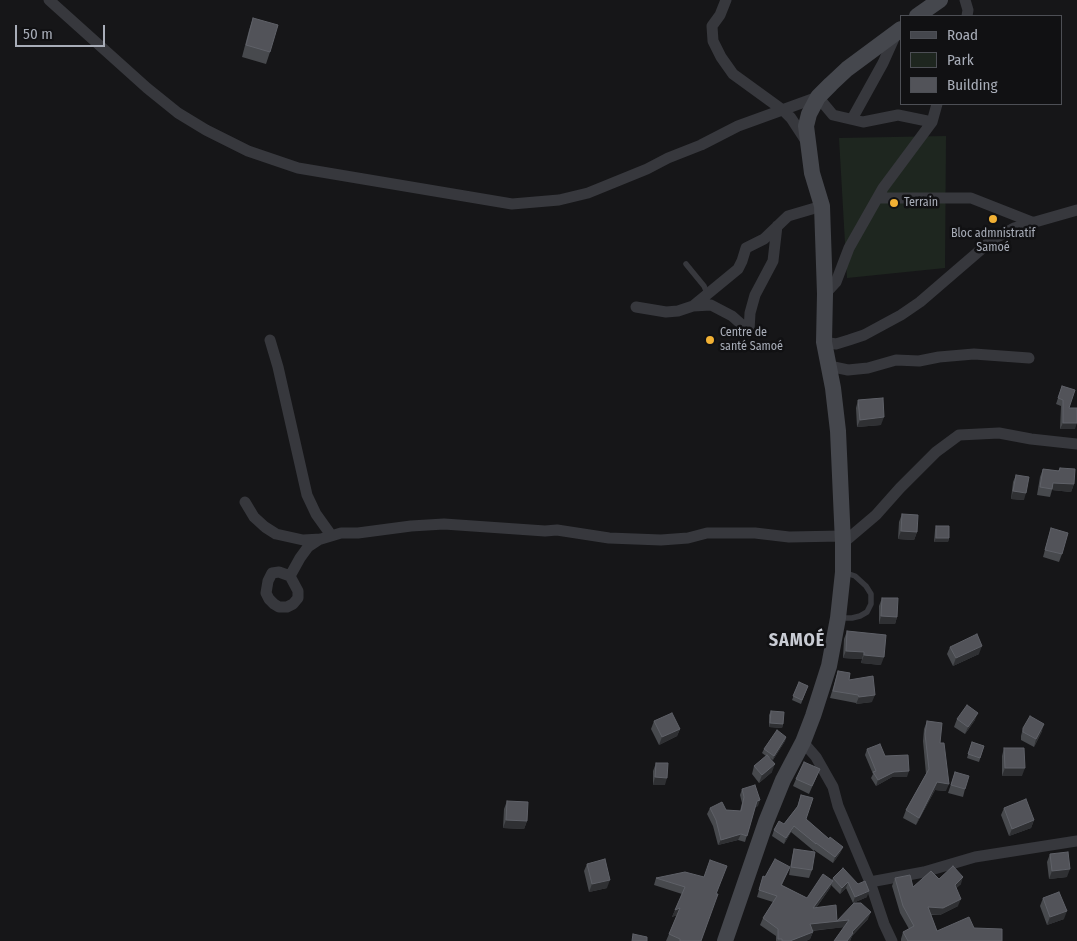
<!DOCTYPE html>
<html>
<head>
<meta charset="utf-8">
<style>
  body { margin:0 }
  #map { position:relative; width:1077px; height:941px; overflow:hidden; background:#161618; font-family:"Fira Sans Condensed",sans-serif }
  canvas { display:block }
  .legend { position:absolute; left:900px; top:15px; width:162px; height:90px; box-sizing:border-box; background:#111113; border:1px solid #4d4f55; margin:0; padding:6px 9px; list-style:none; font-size:15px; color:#a8adb8 }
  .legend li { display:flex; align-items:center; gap:10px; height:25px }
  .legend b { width:25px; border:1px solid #4d4f55 }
  .scale { position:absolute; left:15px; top:25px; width:90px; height:22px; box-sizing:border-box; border:2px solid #a8adb8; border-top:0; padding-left:6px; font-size:15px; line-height:18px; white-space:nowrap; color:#a8adb8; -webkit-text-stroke:4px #111113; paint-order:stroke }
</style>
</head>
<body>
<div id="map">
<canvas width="1077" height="941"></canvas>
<ul class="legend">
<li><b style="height:6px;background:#45474d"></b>Road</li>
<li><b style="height:14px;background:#1e261f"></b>Park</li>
<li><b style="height:14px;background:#525359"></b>Building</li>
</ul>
<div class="scale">50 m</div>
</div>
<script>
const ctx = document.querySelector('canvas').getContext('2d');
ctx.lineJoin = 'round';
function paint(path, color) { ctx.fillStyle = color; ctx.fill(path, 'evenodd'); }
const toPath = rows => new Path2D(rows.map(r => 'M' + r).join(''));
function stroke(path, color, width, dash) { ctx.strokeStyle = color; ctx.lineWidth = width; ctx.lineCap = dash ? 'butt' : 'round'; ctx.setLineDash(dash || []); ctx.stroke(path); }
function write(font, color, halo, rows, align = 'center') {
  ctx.font = font + ' "Fira Sans Condensed",sans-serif'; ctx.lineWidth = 5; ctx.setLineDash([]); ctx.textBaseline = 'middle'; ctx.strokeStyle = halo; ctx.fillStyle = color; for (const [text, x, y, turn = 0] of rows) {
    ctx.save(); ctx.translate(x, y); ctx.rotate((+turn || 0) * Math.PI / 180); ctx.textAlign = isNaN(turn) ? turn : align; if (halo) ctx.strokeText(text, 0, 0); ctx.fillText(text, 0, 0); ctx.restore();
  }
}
paint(toPath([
  [946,136,945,268,847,278,839,138]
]), '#1e261f');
stroke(toPath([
  [686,264,704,286,707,293],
  [840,618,852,618,860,616,867,612,871,604,871,594,866,586,855,576,846,573]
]), '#37383d', 5.5);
stroke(toPath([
  [49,0,147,88,178,113,206,130,248,151,298,168,512,204,559,200,588,193,647,169,668,158,701,145,738,126,818,97,833,115,863,122,898,115,932,122],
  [726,0,720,15,712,26,713,41,721,57,733,74,784,111,791,118,806,141],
  [965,0,968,10,967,16],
  [852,119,883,63,896,34],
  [878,198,971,198,1032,222],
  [825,294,836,282,849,248,883,188,932,122,937,104],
  [693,306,711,305,732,316,749,331],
  [636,307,666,312,678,311,693,306,738,269,742,261,746,248,764,239,788,216,822,206],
  [749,331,750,313,755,295,773,261,777,226],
  [270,340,278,367,307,495,316,514,331,535],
  [824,342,836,344,849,340,864,335,901,315,920,302,992,240,1014,228,1077,210],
  [829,366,848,370,868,368,896,360,919,361,939,357,974,354,1029,358],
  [245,502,254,517,265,527,276,534,303,540,321,539,341,533,358,533,411,526,444,524,545,531,557,530,609,538,661,540,688,538,707,533,755,533,789,537,842,536],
  [843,543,876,515,900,488,936,452,959,435,999,433,1031,439,1077,444],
  [279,572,290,576,298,591,298,598,293,604,287,607,279,607,274,604,269,599,266,593,268,581,272,573,279,572],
  [290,576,300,558,308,547,320,539],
  [803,742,816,757,833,787,838,806,870,882,884,924,892,941],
  [870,882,924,872,975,857,1077,841]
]), '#37383d', 11);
stroke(toPath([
  [917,16,940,0],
  [725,941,766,822,783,780,803,742,813,716,829,666,838,618,843,572,843,543,838,431,833,388,824,342,825,294,822,206,812,173,806,126,809,114,818,97,831,84,847,69,901,29]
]), '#45474d', 16);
paint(toPath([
  [253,18,270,52,266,64,242,57,249,30],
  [1062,386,1075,429,1060,429,1061,406,1056,404],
  [858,400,881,425,857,427,856,408],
  [1060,468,1074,484,1071,492,1052,490,1050,497,1037,495,1040,477,1043,469,1058,471],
  [1016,475,1024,500,1011,499,1013,482],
  [902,514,917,532,914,540,898,539,899,522],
  [936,526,949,538,948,542,934,542,935,530],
  [1051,528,1062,554,1059,562,1043,557],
  [882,598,897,617,895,624,879,624,879,606],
  [847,631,881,665,861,663,862,659,843,658,844,639],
  [950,647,979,654,953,666,947,654],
  [838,671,849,680,872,702,856,704,856,703,830,698],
  [799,682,808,686,801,704,792,700],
  [771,711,783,724,782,728,769,727,769,715],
  [957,719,975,720,965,734,954,727],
  [654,721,680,729,677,736,659,745,651,729],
  [927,721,940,743,946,791,935,790,916,825,903,818,906,810,926,774,923,741,924,729],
  [1023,728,1042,731,1034,747,1021,740,1021,736],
  [786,737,785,741,773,760,769,757,772,772,759,783,752,774,754,766,766,756,762,753,764,749],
  [972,742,984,746,979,762,967,758],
  [1004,748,1022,776,1002,776,1002,756],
  [867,749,885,756,907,777,892,777,876,786,871,778,873,774,865,755],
  [656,763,665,785,653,785,653,771],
  [820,769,809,794,793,786,796,779],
  [955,772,965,789,963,797,948,793],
  [742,789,758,806,755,807,745,842,738,840,718,845,713,826,707,814,710,808,726,810,740,811,742,803,740,795],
  [801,795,806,819,829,839,843,847,840,853,833,863,814,850,814,851,791,832,784,844,772,836,774,830,784,824,797,807],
  [507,801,527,821,524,829,503,828,504,809],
  [1004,808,1034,820,1031,828,1009,836,1001,815],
  [794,849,812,870,809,878,789,875,792,857],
  [1050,854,1067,877,1049,879,1047,862],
  [587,864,607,888,589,892,584,871],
  [790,867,782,885,807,898,832,880,833,878,843,868,867,897,853,903,846,888,840,894,831,885,830,888,816,908,837,921,868,919,852,936,850,941,834,941,844,927,812,931,813,932,810,939,806,941,776,941,776,936,760,925,763,918,773,902,757,897,763,876,765,877],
  [656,878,716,894,701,941,666,941,677,915,672,917,682,894,654,885],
  [895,878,913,887,939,879,961,884,956,888,958,906,940,915,931,915,937,931,974,928,1002,941,901,941,901,939,903,932,909,929,900,913,892,886],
  [1043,898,1064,919,1047,925,1040,906]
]), '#47494d');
paint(toPath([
  [884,417,881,425,857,427,860,420],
  [1063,423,1077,423,1075,429,1060,429],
  [1053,483,1074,484,1071,492,1052,490],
  [1013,491,1026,493,1024,500,1011,499],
  [901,531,917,532,914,540,898,539],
  [936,538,949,538,948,542,934,542],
  [881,616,897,617,895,624,879,624],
  [982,646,979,654,953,666,956,658],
  [846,651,864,652,862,659,843,658],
  [864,655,884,657,881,665,861,663],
  [875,695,872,702,856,704,859,697],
  [978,713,975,720,965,734,968,727],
  [770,723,783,724,782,728,769,727],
  [1044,724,1042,731,1034,747,1036,739],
  [680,729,677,736,659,745,662,737],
  [786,737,785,741,773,760,774,756],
  [775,764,772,772,759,783,762,775],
  [1005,768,1025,768,1022,776,1002,776],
  [909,771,907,777,892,777,876,786,878,780,894,772],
  [655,777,667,778,665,785,653,785],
  [937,782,949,784,946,791,935,790,916,825,919,818],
  [760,800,758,806,754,807,757,801],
  [506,820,527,821,524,829,503,828],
  [1034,820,1031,828,1009,836,1012,829],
  [794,826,791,832,784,844,786,838],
  [741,834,738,840,718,845,721,840],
  [843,847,840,853,833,863,835,857],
  [1070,869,1067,877,1049,879,1052,871],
  [963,877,961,884,952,892,955,885],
  [610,880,607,888,589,892,592,884],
  [833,881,830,888,811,915,813,908],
  [848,882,846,888,840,894,842,888],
  [869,891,867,897,853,903,855,897],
  [961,899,958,906,940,915,925,914,928,907],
  [680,908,677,915,672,917,675,910],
  [1067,911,1064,919,1047,925,1050,917],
  [871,912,868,919,852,936,850,941,847,941,852,932],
  [849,920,846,927,807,931,810,924],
  [813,932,810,939,806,941,790,941]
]), '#2f3033');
const building = toPath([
  [253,18,278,25,270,52,246,45,253,18],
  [1062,386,1075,390,1069,408,1077,408,1077,423,1063,423,1063,400,1058,398,1062,386],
  [883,398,884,417,860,420,858,400,883,398],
  [1060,468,1075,469,1074,484,1053,483,1052,489,1040,487,1043,469,1059,471,1060,468],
  [1016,475,1029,477,1026,493,1013,491,1016,475],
  [902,514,918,515,917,532,901,531,902,514],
  [936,526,949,526,949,538,936,538,936,526],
  [1051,528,1068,533,1062,554,1045,550,1051,528],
  [882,598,898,598,897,617,881,616,882,598],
  [847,631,886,635,884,657,864,655,864,652,846,651,847,631],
  [977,634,982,646,956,658,950,647,977,634],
  [838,671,850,673,849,680,873,676,875,695,859,697,858,695,833,691,838,671],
  [799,682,808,686,802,700,793,696,799,682],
  [967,705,978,713,968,727,957,719,967,705],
  [771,711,784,712,783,724,770,723,771,711],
  [672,713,680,729,662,737,654,721,672,713],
  [1030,716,1044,724,1036,739,1023,732,1023,728,1030,716],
  [927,721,942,723,940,743,944,743,949,784,937,782,919,818,906,810,929,769,925,734,927,721],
  [777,730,786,737,774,756,764,749,777,730],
  [972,742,984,746,980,758,968,754,972,742],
  [880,744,885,756,908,755,909,771,894,772,878,780,873,772,876,771,867,749,880,744],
  [1004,748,1024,748,1025,768,1005,768,1004,748],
  [767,755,775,764,762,775,754,766,767,755],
  [804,762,820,769,812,786,796,779,804,762],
  [656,763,668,763,667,778,655,777,656,763],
  [955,772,969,776,965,789,951,785,955,772],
  [755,785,760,800,757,801,747,836,741,834,721,840,716,820,710,808,722,802,726,810,741,811,744,797,742,789,755,785],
  [801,795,813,798,806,819,829,839,830,837,843,847,835,857,816,843,816,844,794,826,786,838,774,830,779,821,784,824,798,806,801,795],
  [1026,799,1034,820,1012,829,1004,808,1026,799],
  [507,801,528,802,527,821,506,820,507,801],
  [794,849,815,852,812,870,791,867,794,849],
  [1068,852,1070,869,1052,871,1050,854,1068,852],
  [605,859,610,880,592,884,587,864,605,859],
  [775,859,790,867,781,885,807,898,823,874,833,881,813,908,836,905,837,921,854,903,861,903,871,912,852,932,853,933,847,941,834,941,849,920,810,924,813,932,790,941,782,941,782,939,778,939,778,929,763,918,777,896,759,890,763,876,765,877,775,859],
  [710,860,727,866,716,894,718,894,701,941,680,941,680,939,669,934,680,908,675,910,685,887,656,878,685,872,704,877,710,860],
  [953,866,963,877,955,885,961,899,943,908,928,907,937,931,969,917,974,928,1002,929,1002,941,908,941,903,932,914,926,903,906,895,878,910,875,913,887,931,871,939,879,953,866],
  [843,868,858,884,865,881,869,891,855,897,848,882,842,888,833,878,843,868],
  [1059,892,1067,911,1050,917,1043,898,1059,892],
  [633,934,647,937,647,941,632,941,633,934]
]);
paint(building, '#525359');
stroke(building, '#5f6168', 1);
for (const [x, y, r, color] of [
  [894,203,5,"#f2b134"],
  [993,219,5,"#f2b134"],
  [710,340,5,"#f2b134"]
]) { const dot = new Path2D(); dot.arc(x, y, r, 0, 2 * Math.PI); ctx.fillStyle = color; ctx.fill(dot); stroke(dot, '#111113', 2); }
write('12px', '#a8adb8', '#111113', [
  ["Terrain",904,203],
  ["Bloc admnistratif",993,234,"center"],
  ["Samoé",993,248,"center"],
  ["Centre de",720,333],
  ["santé Samoé",720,347]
], 'left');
ctx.letterSpacing = '1px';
write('bold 18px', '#c9ccd4', '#111113', [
  ["SAMOÉ",797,641]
]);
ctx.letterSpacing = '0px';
</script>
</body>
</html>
